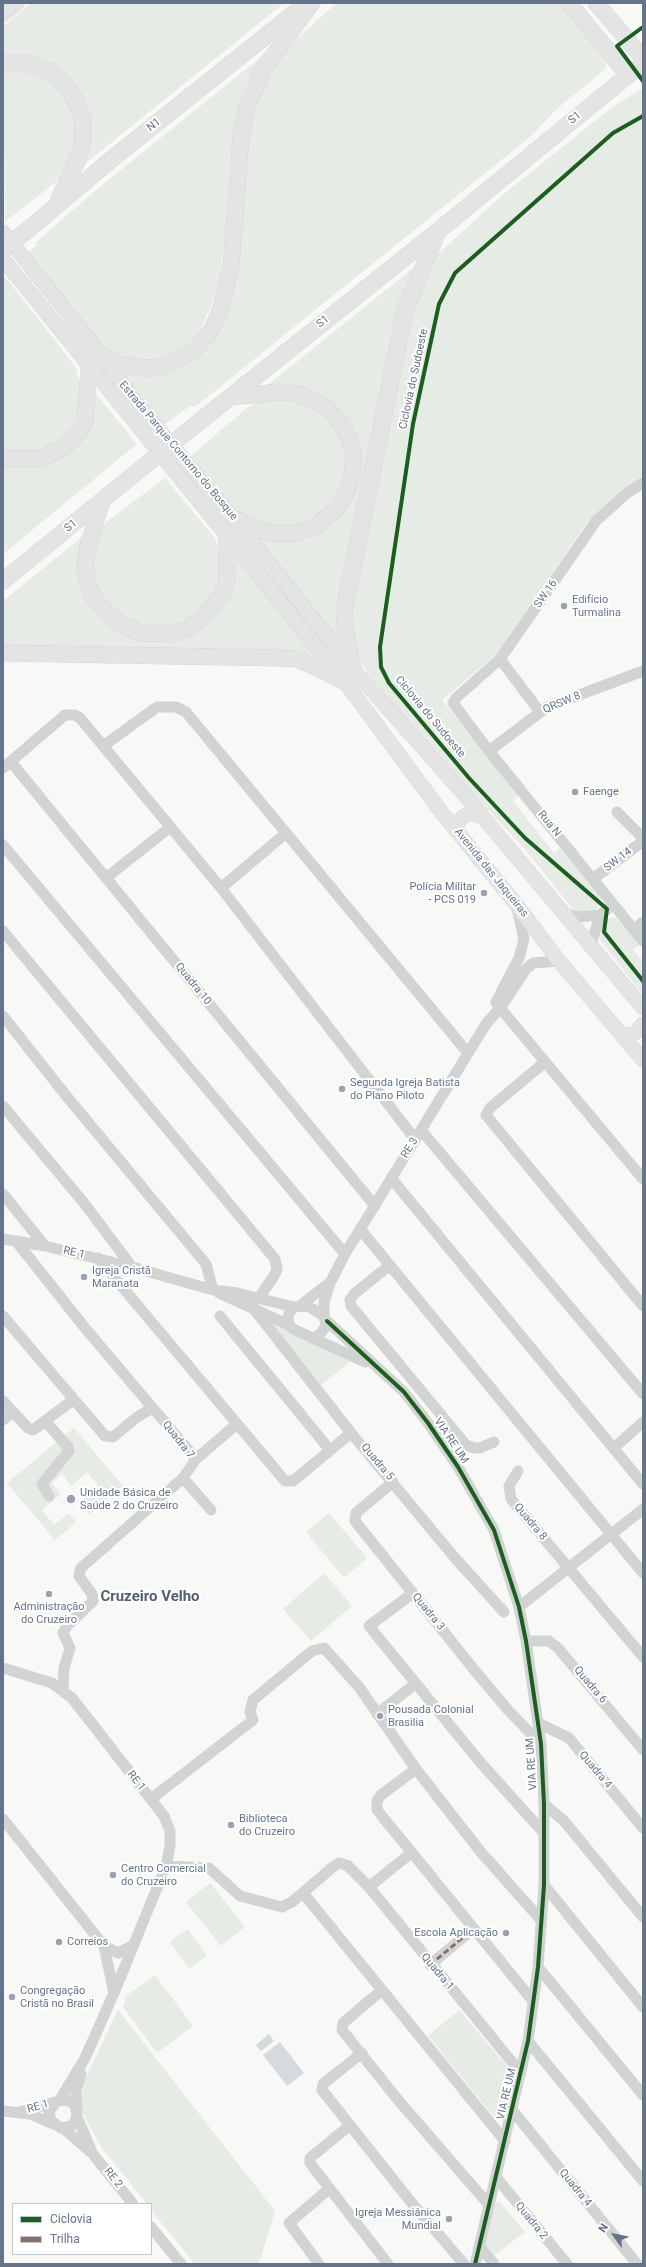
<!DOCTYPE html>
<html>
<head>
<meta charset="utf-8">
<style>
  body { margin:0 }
  #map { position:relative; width:646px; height:2267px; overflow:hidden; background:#f8f8f7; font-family:Roboto,sans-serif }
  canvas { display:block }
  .frame { position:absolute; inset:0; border:4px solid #65748a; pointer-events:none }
  .legend { position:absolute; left:12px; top:2203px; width:140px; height:52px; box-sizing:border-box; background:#fff; border:1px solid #c1c7d0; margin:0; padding:5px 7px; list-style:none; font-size:12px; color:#65748a }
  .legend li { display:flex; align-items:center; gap:8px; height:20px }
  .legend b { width:20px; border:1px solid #c1c7d0 }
  .north { position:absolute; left:594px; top:2215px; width:40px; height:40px; -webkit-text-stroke:3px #fff; paint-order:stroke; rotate:303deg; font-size:11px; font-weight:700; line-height:16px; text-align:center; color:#65748a }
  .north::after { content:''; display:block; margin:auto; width:14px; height:18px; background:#65748a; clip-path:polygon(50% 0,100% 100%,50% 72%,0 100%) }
</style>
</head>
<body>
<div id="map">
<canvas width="646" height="2267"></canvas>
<div class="frame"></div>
<ul class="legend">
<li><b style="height:5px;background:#1b5e20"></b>Ciclovia</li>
<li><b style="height:5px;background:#8d6e63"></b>Trilha</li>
</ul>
<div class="north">N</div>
</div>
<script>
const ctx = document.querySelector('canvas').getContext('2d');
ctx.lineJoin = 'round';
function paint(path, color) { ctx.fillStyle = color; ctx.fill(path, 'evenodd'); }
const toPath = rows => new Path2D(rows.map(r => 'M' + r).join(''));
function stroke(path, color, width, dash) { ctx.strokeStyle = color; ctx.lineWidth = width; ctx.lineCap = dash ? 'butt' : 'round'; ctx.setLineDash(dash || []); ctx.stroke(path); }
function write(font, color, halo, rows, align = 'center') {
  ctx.font = font + ' Roboto,sans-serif'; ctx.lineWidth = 4; ctx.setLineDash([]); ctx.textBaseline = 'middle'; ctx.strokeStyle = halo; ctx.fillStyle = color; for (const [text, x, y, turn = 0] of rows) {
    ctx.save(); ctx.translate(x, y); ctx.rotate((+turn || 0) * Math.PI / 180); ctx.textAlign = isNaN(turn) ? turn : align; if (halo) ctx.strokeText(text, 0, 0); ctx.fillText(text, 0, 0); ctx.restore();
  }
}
paint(toPath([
  [31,3,284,3,81,167,71,85,3,60,3,26],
  [337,3,558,3,605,61,606,66,603,71,558,108,531,136,195,407,190,406,161,427,118,368,151,371,215,325,251,100,285,49],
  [271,49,246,85,241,98,231,152,224,245,220,275,212,304,199,332,184,346,167,356,154,360,127,360,105,349,26,255,37,245,35,243,96,190],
  [15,69,41,75,57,84,71,101,80,138,61,178,5,222,3,70],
  [643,88,643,476,587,522,498,653,442,700,519,795,513,801,554,853,561,847,601,896,598,908,594,911,582,913,572,908,522,846,430,749,368,673,357,657,349,617,410,311,435,257,500,197,610,109],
  [417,265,344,649,249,531,287,537,351,491,342,418,264,388],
  [6,278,71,361,76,368,80,387,80,407,74,423,68,433,57,443,30,454,3,454,3,279],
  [88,384,137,444,3,554,3,462,80,443],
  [262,400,297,401,310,406,324,415,336,429,343,443,347,457,345,474,340,491,330,506,313,519,294,526,274,526,257,522,236,510,191,456,248,407],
  [165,478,215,538,222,558,220,580,215,593,196,616,168,628,142,627,126,620,112,609,100,595,92,566,94,548,105,523],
  [82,537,88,603,102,620,119,632,139,641,170,642,190,636,206,628,228,600,234,583,236,558,322,663,3,649,3,601],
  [615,917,640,944,633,950,643,962,643,995,600,940,599,934,602,924,607,919],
  [263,1318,314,1342,350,1362,319,1387],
  [74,1428,123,1486,89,1514,80,1503,99,1487,87,1472,71,1486,62,1474,52,1483,61,1494,42,1510,54,1525,69,1513,76,1522,55,1540,7,1483],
  [329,1513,367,1558,344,1578,306,1532],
  [324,1573,352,1606,311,1641,283,1609],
  [210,1883,245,1927,221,1946,186,1902],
  [188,1929,207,1956,189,1969,170,1942],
  [155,1975,193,2026,157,2053,123,2007,127,1995],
  [118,2010,275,2211,259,2264,195,2264,151,2210,151,2204,147,2204,101,2147,80,2108,85,2079],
  [459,2010,513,2073,502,2114,494,2117,428,2036],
  [500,2202,525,2232,491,2258,484,2247,494,2203]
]), '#e7ebe5');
paint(toPath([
  [269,2034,274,2041,261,2051,256,2045],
  [280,2042,304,2073,287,2086,263,2055]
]), '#d4dade');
const major = toPath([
  [3,14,17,3],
  [3,232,101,355,130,395,232,517,353,669,462,792,643,1008],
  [3,259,345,682,442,813,516,904,559,961,643,1060],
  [456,830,459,820,464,816,471,813,482,817],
  [621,1034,630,1035,636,1032,643,1024]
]);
const highway = toPath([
  [569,3,628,75],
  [596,3,643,58],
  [3,63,27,63,52,72,70,90,76,102,82,116,83,138,78,159,59,199],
  [29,229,113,158,302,7],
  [101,355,121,365,147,368,158,367,171,363,195,349,212,329,221,308,231,265,241,136,247,105,264,68,312,3],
  [231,397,281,392,298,394,313,400,328,409,342,425,350,440,354,457,352,475,346,494,335,510,316,526,296,533,273,533,255,529,232,517],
  [189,430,438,231,643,63],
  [3,459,39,459,61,449,72,440,80,430,85,420,89,367],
  [102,501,88,546,85,566,88,583,94,599,108,614,123,625,140,633,169,634,187,629,200,621,221,596,227,582,227,534],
  [3,581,143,467],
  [3,653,282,658,296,659,313,666,345,682],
  [353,669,346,634,344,613,347,596,405,310,437,234]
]);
stroke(major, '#d3d5d6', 15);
stroke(highway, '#d5d6d6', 17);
stroke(toPath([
  [643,483,627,493,596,521,500,659,456,698,453,703,489,751,643,941],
  [500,659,540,712],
  [103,746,157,707,176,707,186,712,468,1053],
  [489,751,547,707,643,671],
  [11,762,375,1206],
  [3,768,65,715,75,715,80,718,221,888,415,1139],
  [617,812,643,838],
  [3,845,345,1254],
  [106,878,169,828],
  [593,879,643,841],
  [221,888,286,833],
  [563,913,580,917,600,915],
  [634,929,643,922],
  [3,931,275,1259,277,1269,274,1276,258,1299],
  [590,948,600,915,613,904],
  [496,1002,519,958,524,939,517,908],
  [496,1003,643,1179],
  [3,1016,68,1098,206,1264,213,1290],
  [545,1062,490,1108,486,1115,643,1306],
  [3,1106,84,1203,132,1267],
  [421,1130,643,1394],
  [391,1178,643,1484],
  [3,1194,45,1246],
  [360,1229,643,1573],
  [3,1239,45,1246,132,1267,213,1290,237,1293,294,1307],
  [16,1241,85,1328,196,1459,183,1478,81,1568,79,1576,92,1594,93,1601,67,1626,63,1633,70,1648,64,1668,63,1690],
  [98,1258,285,1481,293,1481,351,1433],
  [390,1265,354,1294,350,1300,351,1306,466,1445,474,1448,480,1448,494,1442],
  [219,1293,289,1325],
  [301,1305,329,1283],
  [254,1309,351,1433,455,1558,504,1612],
  [3,1316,105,1436,113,1437,136,1418,152,1408],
  [220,1316,330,1450],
  [324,1316,324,1302,330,1283,345,1254,486,1024,501,1007,526,969,533,963,559,961],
  [327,1321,404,1392,428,1423,458,1467,494,1530,519,1607,526,1641,541,1744,544,1804,544,1885,538,1967,528,2041,475,2264],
  [314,1338,320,1334,326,1326,324,1316,308,1306,294,1307,289,1313,288,1319,289,1325,293,1329,365,1362],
  [3,1401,28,1428,33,1430,73,1400],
  [3,1420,12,1413],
  [46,1422,68,1447,69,1451,42,1484,49,1496],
  [615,1447,643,1422],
  [196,1459,237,1424],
  [518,1471,509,1486,511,1499,643,1657],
  [183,1478,211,1510],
  [393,1482,356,1513,355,1521,476,1672,508,1710,541,1744],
  [413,1593,369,1626,480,1762,543,1832],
  [519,1607,643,1509],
  [526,1641,549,1641,558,1648,643,1750],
  [3,1668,52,1683,72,1698,164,1816,170,1831,170,1846,166,1866,114,1993,85,2058,59,2101],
  [377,1714,415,1684],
  [538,1723,569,1738,643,1828],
  [416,1769,381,1795,377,1801,377,1810,533,2001],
  [151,1799,253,1720,250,1712,253,1700,312,1651,324,1648,359,1687,416,1769,480,1851,541,1920],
  [544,1804,564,1821,643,1917],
  [3,1819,104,1946,114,1993],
  [166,1866,209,1868,240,1896,282,1907,292,1902,334,1866,339,1863,347,1865,369,1887,521,2073],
  [544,1885,643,2007],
  [369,1887,411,1853],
  [303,1893,505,2141],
  [104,1946,118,1953,134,1945],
  [430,1965,473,1929],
  [538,1967,643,2095],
  [382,1990,343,2023,342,2030,399,2101,489,2205],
  [528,2041,643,2181],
  [362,2053,323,2084,322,2090,411,2202,464,2264],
  [77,2109,76,2091,81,2074],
  [3,2111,30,2114,53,2124],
  [513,2111,637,2264],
  [20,2112,59,2101,67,2100,74,2104,77,2112,76,2120,71,2126,61,2128,51,2121,49,2111,56,2102],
  [77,2117,91,2150],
  [349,2126,310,2158,310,2163,388,2264],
  [63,2128,92,2153,133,2204],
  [496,2177,567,2264],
  [151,2227,181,2264],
  [480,2247,494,2264],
  [319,2264,289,2223,329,2189]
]), '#d2d3d3', 11);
stroke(major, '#e4e4e4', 14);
stroke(highway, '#e4e4e4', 16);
const highwayBridge = toPath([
  [3,249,29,229],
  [143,467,189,430]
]);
stroke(highwayBridge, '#d5d6d6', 17, []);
stroke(highwayBridge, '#e4e4e4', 16);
stroke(toPath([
  [430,1965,473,1929]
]), '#8d6e63', 3, [6, 3]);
stroke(toPath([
  [643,27,617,46,643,81],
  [643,116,613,133,455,273,439,304,413,424,380,647,381,667,389,683,469,778,525,838,607,909,604,932,643,981],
  [327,1321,404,1392,428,1423,458,1467,494,1530,519,1607,526,1641,541,1744,544,1804,544,1885,538,1967,528,2041,475,2264]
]), '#1b5e20', 4);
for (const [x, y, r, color] of [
  [564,606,4,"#98a2b0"],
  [575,792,4,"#98a2b0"],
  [484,893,4,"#98a2b0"],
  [342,1089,4,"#98a2b0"],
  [84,1277,4,"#98a2b0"],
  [71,1499,5,"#98a2b0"],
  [49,1594,4,"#98a2b0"],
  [380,1716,4,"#98a2b0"],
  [231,1825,4,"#98a2b0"],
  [113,1875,4,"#98a2b0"],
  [506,1933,4,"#98a2b0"],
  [59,1942,4,"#98a2b0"],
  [12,1997,4,"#98a2b0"],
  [449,2219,4,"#98a2b0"]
]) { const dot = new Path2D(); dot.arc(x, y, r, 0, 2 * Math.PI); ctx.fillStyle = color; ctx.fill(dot); stroke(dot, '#fff', 1.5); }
write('11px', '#65748a', '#fff', [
  ["S1",575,118,-39],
  ["N1",154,125,-38],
  ["S1",323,322,-38],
  ["Ciclovia do Sudoeste",414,379,-78],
  ["Estrada Parque Contorno do Bosque",178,451,50],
  ["S1",71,526,-39],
  ["SW 16",546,594,-55],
  ["QRSW 8",562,703,-23],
  ["Ciclovia do Sudoeste",430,717,50],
  ["Rua N",549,824,51],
  ["SW 14",618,860,-38],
  ["Avenida das Jaqueiras",491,873,51],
  ["Quadra 10",193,984,51],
  ["RE 3",410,1148,-58],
  ["RE 1",74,1253,13],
  ["Quadra 7",178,1440,52],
  ["VIA RE UM",451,1441,56],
  ["Quadra 5",377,1462,50],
  ["Quadra 8",530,1522,50],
  ["Quadra 3",428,1612,51],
  ["Quadra 6",590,1685,50],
  ["VIA RE UM",532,1764,-94],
  ["Quadra 4",595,1770,50],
  ["RE 1",136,1781,52],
  ["Quadra 1",437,1972,50],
  ["VIA RE UM",507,2094,-77],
  ["RE 1",38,2107,-16],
  ["RE 2",113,2178,52],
  ["Quadra 4",575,2188,51],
  ["Quadra 2",531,2221,51]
]);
write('11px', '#65748a', '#fff', [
  ["Edifício",572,600],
  ["Turmalina",572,613],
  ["Faenge",583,792],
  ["Polícia Militar",476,887,"right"],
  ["- PCS 019",476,900,"right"],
  ["Segunda Igreja Batista",350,1083],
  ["do Plano Piloto",350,1096],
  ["Igreja Cristã",92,1271],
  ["Maranata",92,1284],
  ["Unidade Básica de",80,1493],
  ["Saúde 2 do Cruzeiro",80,1506],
  ["Administração",49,1607,"center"],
  ["do Cruzeiro",49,1620,"center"],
  ["Pousada Colonial",388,1710],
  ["Brasilia",388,1723],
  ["Biblioteca",239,1819],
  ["do Cruzeiro",239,1832],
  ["Centro Comercial",121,1869],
  ["do Cruzeiro",121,1882],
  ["Escola Aplicação",498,1933,"right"],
  ["Correios",67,1942],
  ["Congregação",20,1991],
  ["Cristã no Brasil",20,2004],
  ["Igreja Messiânica",441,2213,"right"],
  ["Mundial",441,2226,"right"]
], 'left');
write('bold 15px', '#535e6e', '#fff', [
  ["Cruzeiro Velho",150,1597]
]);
</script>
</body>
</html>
